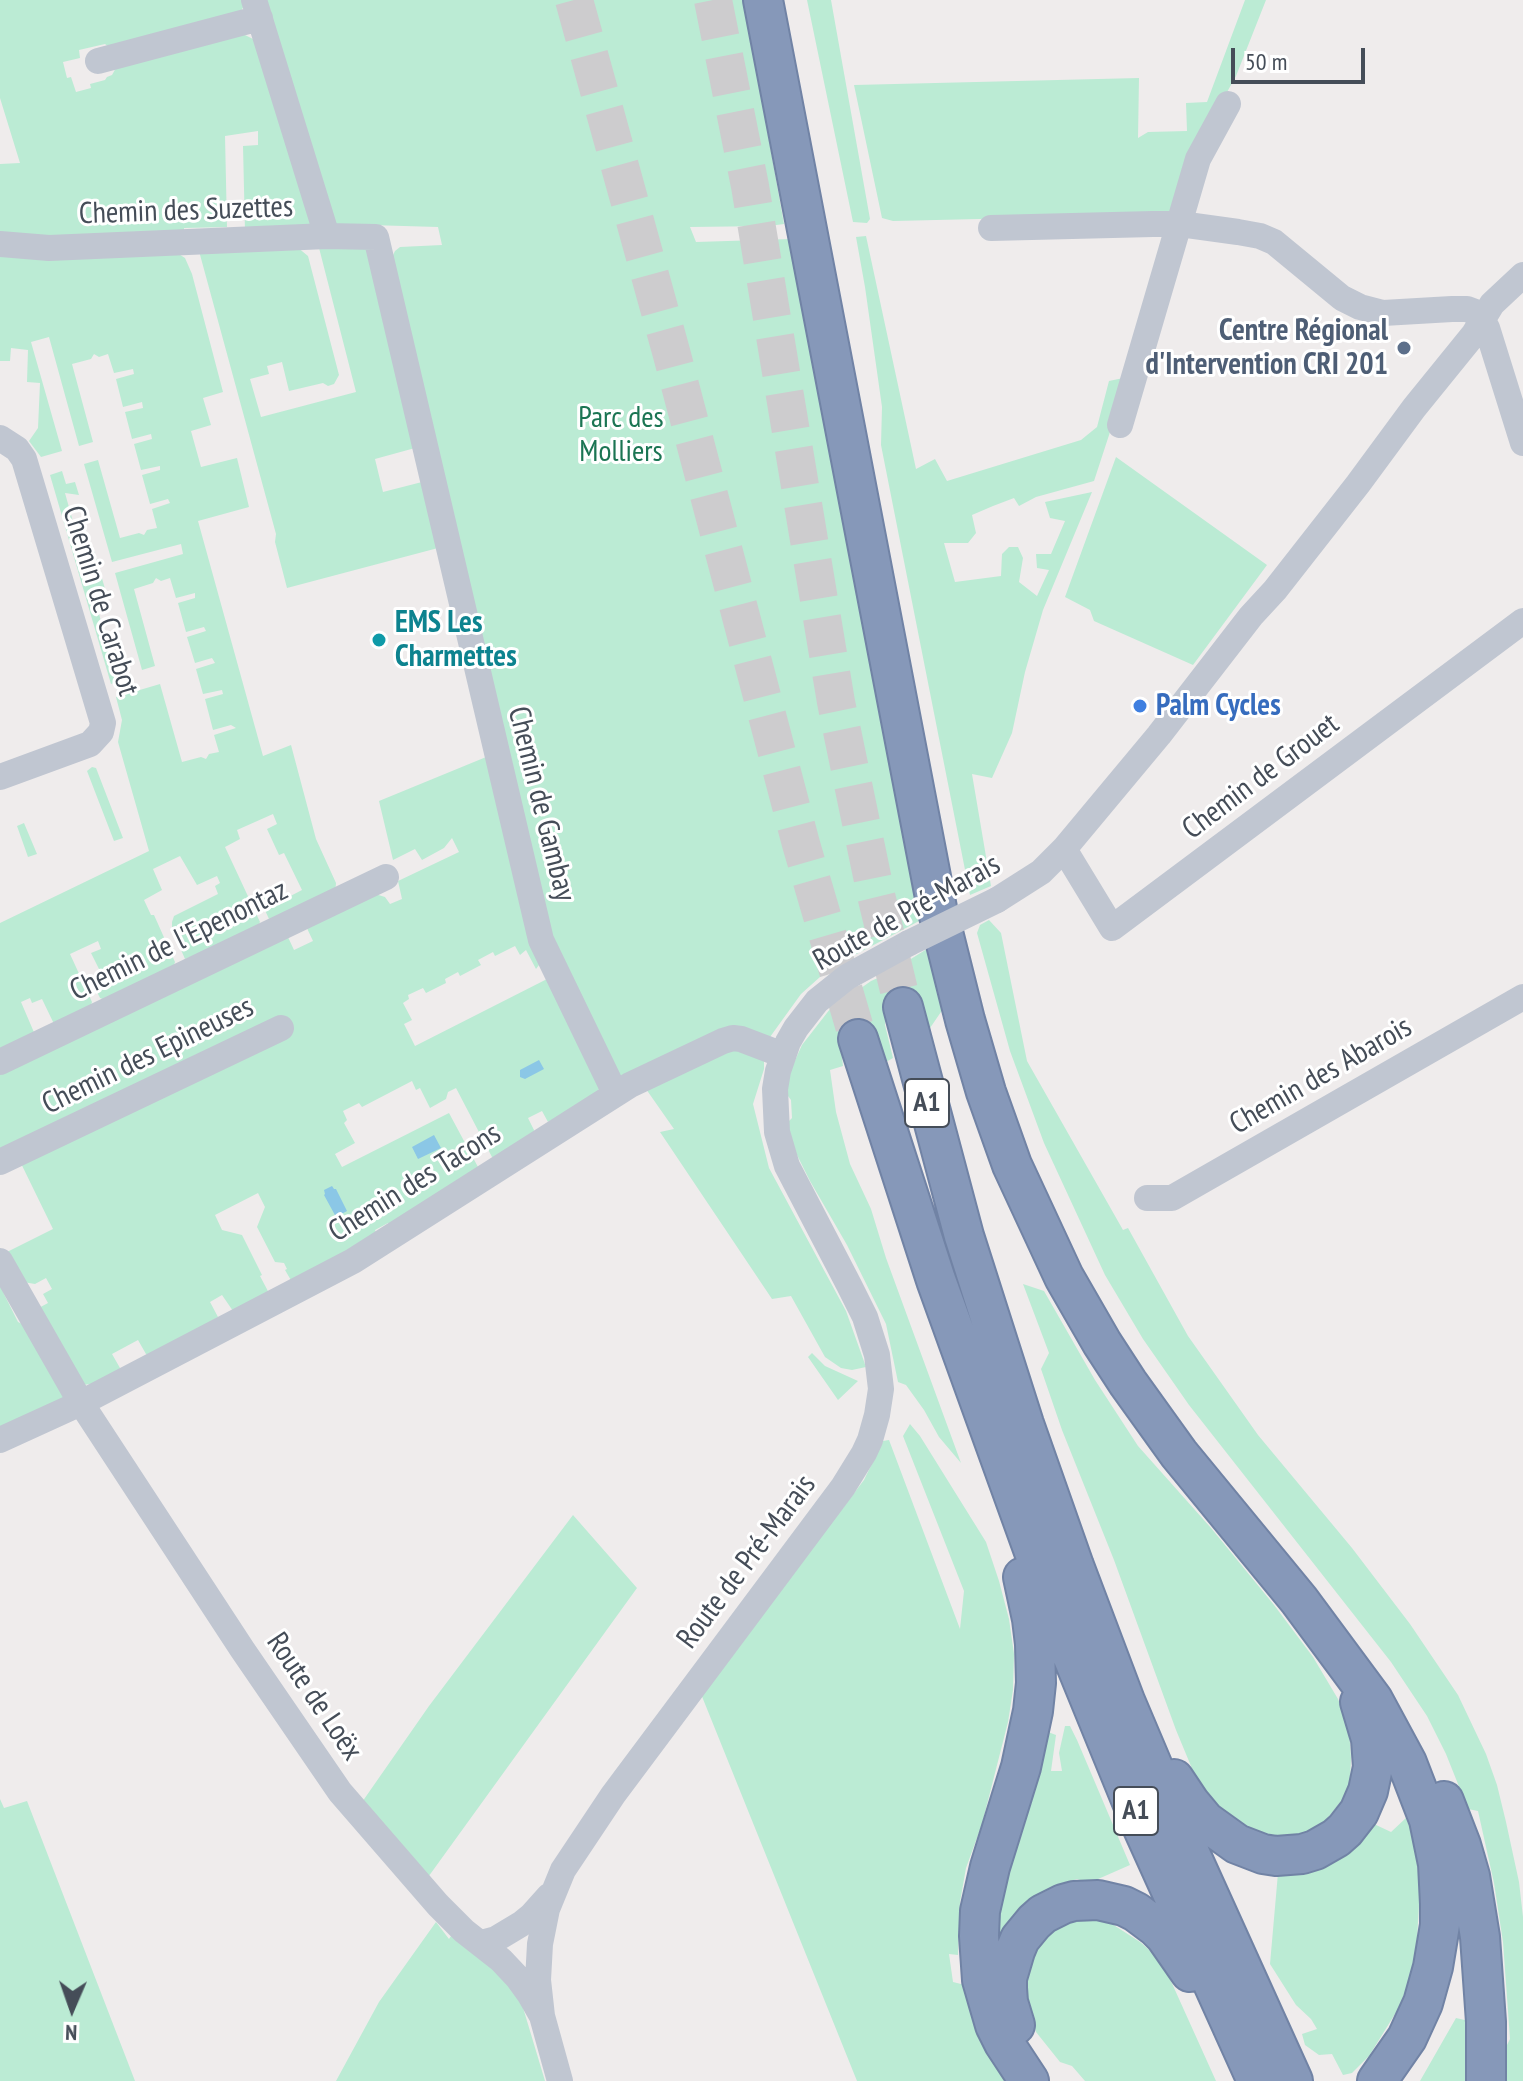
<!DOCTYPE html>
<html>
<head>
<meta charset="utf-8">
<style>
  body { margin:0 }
  #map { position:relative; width:1523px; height:2081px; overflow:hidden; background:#efecec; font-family:"PT Sans Narrow",sans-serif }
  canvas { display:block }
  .north { position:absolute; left:32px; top:1969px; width:80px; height:80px; -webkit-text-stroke:6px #fff; paint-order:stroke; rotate:182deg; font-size:22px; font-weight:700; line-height:32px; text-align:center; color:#454d58 }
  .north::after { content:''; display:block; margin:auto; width:28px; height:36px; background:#454d58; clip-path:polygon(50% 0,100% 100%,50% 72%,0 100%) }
  .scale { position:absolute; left:1231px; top:48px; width:134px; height:36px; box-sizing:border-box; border:4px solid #454d58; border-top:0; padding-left:10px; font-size:24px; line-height:28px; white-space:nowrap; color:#454d58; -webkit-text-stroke:6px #fff; paint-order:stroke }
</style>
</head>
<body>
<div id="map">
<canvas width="1523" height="2081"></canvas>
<div class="north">N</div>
<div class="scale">50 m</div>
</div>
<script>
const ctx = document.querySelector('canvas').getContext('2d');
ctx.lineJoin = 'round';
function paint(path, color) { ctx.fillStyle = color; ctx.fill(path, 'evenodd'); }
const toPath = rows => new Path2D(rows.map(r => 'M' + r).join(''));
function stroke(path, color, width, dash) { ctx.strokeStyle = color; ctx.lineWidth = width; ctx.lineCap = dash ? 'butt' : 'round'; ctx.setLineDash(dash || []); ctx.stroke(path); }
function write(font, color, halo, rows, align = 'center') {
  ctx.font = font + ' "PT Sans Narrow",sans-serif'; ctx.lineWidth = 6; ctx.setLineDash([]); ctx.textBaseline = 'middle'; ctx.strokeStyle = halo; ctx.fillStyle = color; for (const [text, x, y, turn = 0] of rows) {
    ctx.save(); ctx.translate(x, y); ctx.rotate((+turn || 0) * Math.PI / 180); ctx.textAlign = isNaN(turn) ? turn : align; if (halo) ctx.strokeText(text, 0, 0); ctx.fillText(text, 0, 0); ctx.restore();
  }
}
paint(toPath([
  [0,0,247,0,238,17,113,50,105,44,79,50,80,58,63,62,67,78,71,77,76,92,91,88,90,84,105,80,107,77,112,75,117,66,243,34,261,43,315,228,245,231,243,146,258,145,258,131,225,136,227,227,184,228,184,234,0,237,0,164,20,163,0,98],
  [261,0,744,0,784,224,769,226,690,227,696,242,791,239,921,920,847,959,820,977,801,994,770,1037,619,1079,546,937,390,261,395,251,400,247,442,245,438,227,335,224],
  [807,0,831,0,870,219,867,223,853,222],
  [1245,0,1266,0,1236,76,1202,137,1174,210,1159,217,1109,216,893,221,882,218,854,85,1139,78,1138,138,1148,132,1187,131,1186,103,1207,102],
  [866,236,916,469,935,459,947,481,1081,440,1097,427,1109,381,1128,377,1094,481,1036,497,1019,506,1014,498,993,506,972,515,976,533,968,543,944,543,955,582,1001,576,1002,554,1009,547,1018,547,1023,558,1019,582,1037,596,1049,570,1037,568,1036,554,1051,554,1065,521,1050,518,1045,502,1092,492,1043,610,1025,672,1012,733,992,778,972,774,991,886,970,895,881,445,882,407,865,287,856,237],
  [370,243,415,448,375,459,383,492,422,482,438,548,287,588,275,542,276,534,199,251,297,247,308,256,339,375,334,384,328,386,323,383,289,391,282,362,267,366,269,374,250,379,261,417,356,392,318,244],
  [0,249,174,251,185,258,192,274,223,392,203,398,211,425,191,431,201,467,237,458,249,507,198,521,263,756,291,745,316,839,336,883,335,895,269,919,258,895,270,890,277,903,302,890,284,853,279,855,267,829,277,824,273,814,237,830,240,839,225,847,260,922,255,931,185,959,172,929,172,922,174,916,218,894,215,886,220,883,217,876,197,885,180,856,153,869,162,890,144,900,151,915,154,915,175,962,172,971,107,1001,100,998,90,978,101,973,91,953,101,949,98,941,70,954,92,1002,89,1010,55,1026,42,999,32,1003,30,998,21,1002,36,1037,0,1053,0,923,149,851,118,742,122,720,116,697,160,684,182,762,201,757,206,759,209,754,219,752,214,735,236,728,231,725,213,730,205,699,223,694,222,690,203,694,196,669,215,663,212,658,195,663,187,637,206,631,204,627,186,632,178,603,195,598,195,593,176,598,170,578,161,581,156,578,153,583,134,589,155,666,142,670,115,573,183,554,181,544,112,562,84,464,98,460,120,538,139,533,144,535,147,530,157,528,152,509,170,503,168,499,150,504,142,475,160,470,160,466,141,470,134,444,152,439,151,434,132,439,125,412,143,408,142,402,123,407,116,379,134,374,133,369,114,373,108,354,99,357,94,354,91,359,72,364,93,442,79,446,49,337,31,342,62,451,41,457,29,441,38,428,40,383,27,382,28,350,11,348,10,361,0,361],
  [1116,457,1267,565,1193,665,1094,621,1090,610,1065,597],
  [62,471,66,484,75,482,79,495,65,493,80,547,94,551,108,599,94,596,111,657,125,660,126,666,112,670,116,682,111,684,50,475],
  [491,755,542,961,536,969,526,950,520,955,515,946,495,956,493,952,478,960,481,965,460,976,458,972,445,979,446,983,426,993,423,988,408,995,409,999,403,1003,412,1020,404,1024,415,1046,551,977,603,1081,594,1099,548,1122,542,1111,528,1118,534,1130,533,1137,499,1160,492,1157,456,1088,448,1092,446,1099,430,1108,420,1088,416,1090,412,1081,362,1107,359,1103,343,1111,347,1120,344,1123,355,1143,335,1154,342,1167,449,1113,478,1167,395,1228,388,1223,375,1230,379,1240,292,1282,285,1270,287,1269,284,1263,275,1262,257,1227,265,1207,258,1193,215,1215,222,1230,242,1235,262,1275,260,1276,270,1295,233,1311,222,1295,210,1302,218,1317,152,1357,146,1354,138,1340,112,1354,120,1368,119,1374,104,1382,83,1385,35,1310,48,1303,43,1294,52,1289,46,1278,35,1284,17,1281,3,1254,53,1229,12,1145,0,1150,0,1071,287,935,294,950,313,941,305,924,372,893,385,897,390,904,402,899,398,881,459,852,452,838,444,848,422,860,415,849,393,860,379,801],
  [92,767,96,768,123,838,114,841,87,771],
  [24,823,37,854,28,857,17,826],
  [989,920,1001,933,1027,1061,1123,1230,1128,1228,1188,1336,1258,1435,1352,1548,1410,1624,1458,1695,1486,1754,1497,1785,1506,1822,1519,1882,1523,1917,1523,2081,1501,2081,1502,2055,1510,2039,1503,1942,1494,1883,1478,1811,1468,1809,1446,1754,1427,1716,1391,1662,1189,1405,1143,1339,1105,1275,1044,1143,1010,1051,977,933,980,925],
  [930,947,935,980,943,1009,930,1028,926,1018,917,1008,886,1013,885,1025,893,1058,884,1063,842,1040,841,1049,843,1066,830,1070,836,1112,850,1164,871,1209,886,1258,961,1463,939,1437,924,1410,906,1385,898,1382,886,1324,847,1245,810,1181,790,1141,788,1122,792,1118,791,1100,785,1092,792,1067,802,1045,830,1009,831,1003,854,993,871,981,887,974],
  [735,1047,764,1058,764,1069,753,1104,769,1168,846,1311,866,1367,852,1370,841,1368,825,1357,791,1296,772,1299,660,1132,674,1129,646,1089],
  [0,1276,4,1294,18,1322,31,1328,66,1388,63,1403,0,1433],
  [1023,1284,1044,1291,1095,1380,1138,1446,1211,1528,1274,1605,1313,1657,1338,1699,1349,1729,1351,1758,1350,1783,1342,1800,1323,1824,1307,1833,1293,1837,1263,1834,1226,1816,1203,1795,1176,1730,1114,1560,1062,1430,1041,1369,1049,1353],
  [812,1353,825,1366,858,1381,838,1400,808,1357],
  [910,1424,920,1436,986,1542,999,1581,1009,1619,1014,1654,1013,1690,1008,1722,982,1824,966,1868,960,1902,958,1955,949,1954,953,1982,965,1985,1009,2081,857,2081,701,1694,864,1480,883,1441,889,1440,960,1629,964,1591,903,1436],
  [573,1515,637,1588,426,1880,360,1805,429,1706],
  [1065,1726,1070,1726,1077,1740,1130,1865,1089,1883,1077,1879,1058,1885,1038,1897,1003,1937,994,1937,1025,1793,1048,1732,1056,1735,1051,1771,1062,1771,1059,1753],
  [0,1799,4,1808,27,1801,135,2081,0,2081],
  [1406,1818,1414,1838,1420,1889,1417,1939,1413,1969,1403,2001,1369,2056,1352,2073,1343,2075,1332,2054,1319,2055,1305,2045,1302,2034,1317,2029,1311,2019,1296,2005,1270,1964,1278,1873,1374,1824,1391,1832],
  [1094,1918,1109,1922,1140,1942,1155,1955,1170,1979,1216,2081,1085,2081,1072,2066,1060,2062,1036,2032,1027,2002,1025,1983,1033,1952,1048,1934,1063,1926,1077,1919],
  [436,1922,449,1939,455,1930,518,1991,545,2081,336,2081,379,2002],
  [1456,2018,1469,2021,1472,2081,1420,2081]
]), '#bbebd4');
paint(toPath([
  [539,1060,544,1069,525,1079,520,1077,520,1070],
  [434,1135,441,1148,418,1159,412,1147],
  [332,1186,334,1189,336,1189,347,1211,336,1217,324,1195,325,1194,324,1190]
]), '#8bc7e6');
stroke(toPath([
  [574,0,672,355,801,844,858,1039],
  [713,0,750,186,836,702,876,895,903,1007]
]), '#cdccce', 38, [38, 19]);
const highway = toPath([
  [763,0,937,908,965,1020,986,1092,1012,1165,1064,1277,1102,1343,1128,1383,1179,1454,1299,1600,1373,1700,1407,1763,1429,1820,1438,1864,1440,1904,1440,1925,1433,1967,1423,2003,1407,2038,1377,2081],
  [903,1007,964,1236,1024,1424,1074,1566,1125,1701,1183,1838,1293,2081],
  [858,1039,936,1280,1067,1643,1141,1824,1257,2081],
  [1023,1577,1032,1619,1035,1644,1036,1683,1033,1711,1021,1767,990,1867,980,1911,979,1936,982,1980,995,2025,1004,2043,1029,2081],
  [1174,1779,1190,1803,1205,1821,1237,1844,1263,1854,1276,1856,1302,1854,1315,1850,1336,1838,1345,1830,1359,1812,1368,1791,1373,1767,1371,1739,1360,1702],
  [1444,1801,1461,1845,1470,1876,1480,1937,1486,2022,1486,2081],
  [1015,2025,1008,2002,1007,1988,1007,1978,1015,1951,1020,1939,1034,1922,1043,1914,1063,1904,1074,1901,1098,1900,1124,1906,1136,1912,1156,1927,1165,1936,1190,1972]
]);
stroke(highway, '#7183a5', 42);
stroke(toPath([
  [254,0,327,236],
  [98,61,260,18],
  [991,228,1153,224,1180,224,1238,232,1260,236,1274,242,1342,298,1360,307,1383,313,1452,309,1467,309,1475,312,1482,319,1487,328,1523,443],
  [0,244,49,248,327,236,376,237,541,940,615,1093],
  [1120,425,1198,159,1228,104],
  [0,438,17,449,24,459,103,723,101,732,90,744,0,777],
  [1064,849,1112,928,1523,621],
  [997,900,1041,872,1064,849,1159,735,1251,616,1275,590,1358,484,1414,408,1474,334,1492,304,1523,275],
  [0,1062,386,877],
  [0,1162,281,1028],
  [1147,1198,1172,1198,1523,997],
  [0,1261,81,1403,242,1649,340,1792,438,1905,464,1931,501,1960,517,1977,530,1995,542,2016,560,2081],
  [0,1440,81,1403,353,1261,630,1085,723,1041,733,1038,741,1039,783,1055],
  [481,1943,496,1939,521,1924,532,1915,549,1896],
  [542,2016,538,1980,540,1944,547,1909,563,1870,613,1795,843,1487,864,1453,870,1440,877,1415,881,1389,877,1355,865,1317,849,1285,787,1166,777,1132,775,1089,778,1071,788,1042,796,1028,817,1001,847,977,909,943]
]), '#c0c6d1', 26);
stroke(highway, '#8698b9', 38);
stroke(toPath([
  [909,943,997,900]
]), '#c0c6d1', 26);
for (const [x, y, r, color] of [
  [1404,348,8,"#5c6f8a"],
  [379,640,8,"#0f9aa8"],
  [1140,706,8,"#3f7fe0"]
]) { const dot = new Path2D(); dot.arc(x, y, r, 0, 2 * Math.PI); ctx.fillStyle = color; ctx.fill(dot); stroke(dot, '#fff', 3); }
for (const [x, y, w] of [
  [927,1103,44],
  [1136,1811,44]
]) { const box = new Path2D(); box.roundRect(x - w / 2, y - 24, w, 48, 6); ctx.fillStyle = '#fff'; ctx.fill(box); stroke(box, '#454d58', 2); }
write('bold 28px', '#454d58', null, [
  ["A1",927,1103],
  ["A1",1136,1811]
]);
write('30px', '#454d58', '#fff', [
  ["Chemin des Suzettes",186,211,-2],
  ["Chemin de Carabot",100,601,73],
  ["Chemin de Grouet",1261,777,-37],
  ["Chemin de Gambay",541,804,76],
  ["Route de Pré-Marais",907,913,-29],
  ["Chemin de l'Epenontaz",179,941,-26],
  ["Chemin des Epineuses",148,1056,-26],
  ["Chemin des Abarois",1321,1076,-30],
  ["Chemin des Tacons",415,1183,-32],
  ["Route de Pré-Marais",747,1562,-53],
  ["Route de Loëx",314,1697,56]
]);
write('bold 30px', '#4e5e75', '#fff', [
  ["Centre Régional",1388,331],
  ["d'Intervention CRI 201",1388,365]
], 'right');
write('30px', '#1b7553', '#fff', [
  ["Parc des",621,418],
  ["Molliers",621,452]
]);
write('bold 30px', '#0d838f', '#fff', [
  ["EMS Les",395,623],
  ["Charmettes",395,657]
], 'left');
write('bold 30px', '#366cbe', '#fff', [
  ["Palm Cycles",1156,706]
], 'left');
</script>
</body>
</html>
